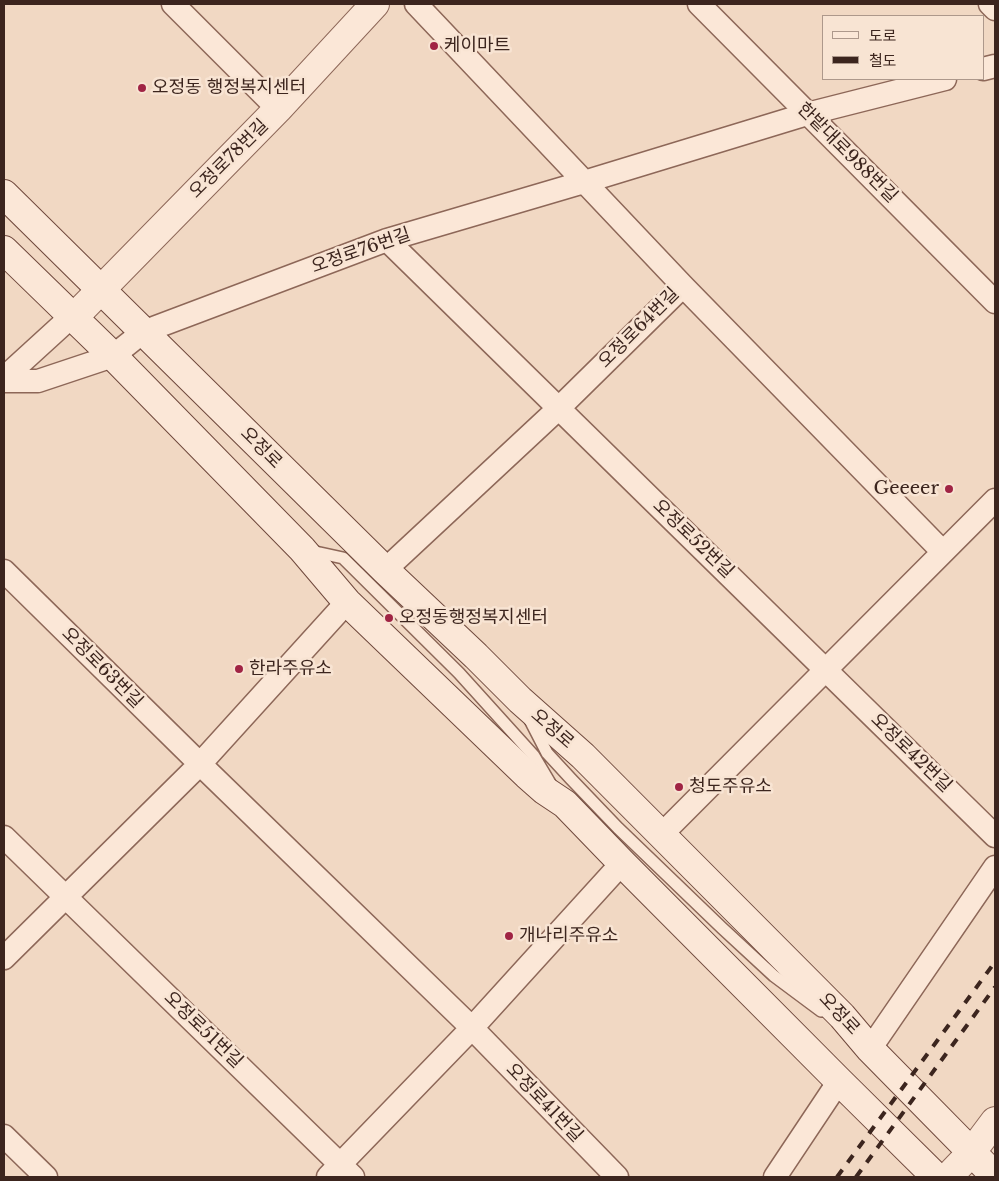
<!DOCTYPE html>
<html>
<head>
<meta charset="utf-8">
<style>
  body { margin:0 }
  #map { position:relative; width:999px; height:1181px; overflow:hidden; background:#f1d8c3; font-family:"Libre Baskerville","Noto Sans KR",serif }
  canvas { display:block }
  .frame { position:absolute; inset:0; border:5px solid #3c251e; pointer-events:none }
  .legend { position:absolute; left:822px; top:15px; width:162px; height:65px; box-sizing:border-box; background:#f8e4d3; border:1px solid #ad988b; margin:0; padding:6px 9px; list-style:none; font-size:15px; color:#3c251e }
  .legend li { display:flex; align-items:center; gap:10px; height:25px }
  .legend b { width:25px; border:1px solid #ad988b }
</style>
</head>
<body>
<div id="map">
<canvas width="999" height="1181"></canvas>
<div class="frame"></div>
<ul class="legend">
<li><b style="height:6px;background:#fbe7d7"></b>도로</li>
<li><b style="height:6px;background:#3c251e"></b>철도</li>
</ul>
</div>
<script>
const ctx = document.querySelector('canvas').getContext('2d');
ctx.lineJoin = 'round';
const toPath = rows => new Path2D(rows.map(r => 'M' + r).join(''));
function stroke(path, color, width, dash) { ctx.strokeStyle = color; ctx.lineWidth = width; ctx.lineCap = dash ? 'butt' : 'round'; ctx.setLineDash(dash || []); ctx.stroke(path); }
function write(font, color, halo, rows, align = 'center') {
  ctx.font = font + ' "Libre Baskerville","Noto Sans KR",serif'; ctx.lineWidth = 5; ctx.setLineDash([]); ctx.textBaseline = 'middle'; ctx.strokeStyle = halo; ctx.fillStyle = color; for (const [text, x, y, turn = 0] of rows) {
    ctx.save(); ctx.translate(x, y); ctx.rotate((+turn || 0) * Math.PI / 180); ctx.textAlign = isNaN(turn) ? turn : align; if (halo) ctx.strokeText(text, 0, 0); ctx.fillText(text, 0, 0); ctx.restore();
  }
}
const service = toPath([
  [311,551,343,558,459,673,534,756,550,783],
  [530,720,547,753,571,779,618,828,722,928,774,976,821,1011]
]);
const minor = toPath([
  [173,4,278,109],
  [416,4,683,286,943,552],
  [699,4,995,302],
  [990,4,995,9],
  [983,69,995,66],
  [387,240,995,836],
  [4,378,72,316],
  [4,381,38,381,113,356,143,332,387,240,584,182,807,114,945,79],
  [385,570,559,408,683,286],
  [4,571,200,764,472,1028,617,1177],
  [662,834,995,500],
  [4,837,353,1177],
  [4,958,200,764,347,602],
  [870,1049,995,867],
  [4,1136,46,1177],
  [328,1177,472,1028,622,863],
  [775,1177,839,1081]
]);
const tertiary = toPath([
  [72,316,83,308,278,109,375,4],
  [948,1177,971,1153,995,1121]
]);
const secondary = toPath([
  [4,194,385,570,476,656,520,700,583,756,842,1016,870,1049,995,1176],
  [4,250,113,356,302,549,347,602,527,775,544,790,565,804,622,863,839,1081,936,1177]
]);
stroke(service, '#8d6758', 14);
stroke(minor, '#8d6758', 25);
stroke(tertiary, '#8d6758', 30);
stroke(secondary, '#6f483c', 30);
stroke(service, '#fbe7d7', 11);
stroke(minor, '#fbe7d7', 22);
stroke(tertiary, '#fbe7d7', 28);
stroke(secondary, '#fbe7d7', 28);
stroke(toPath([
  [837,1177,995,962],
  [856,1177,995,987]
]), '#3c251e', 4, [9, 9]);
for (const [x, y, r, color] of [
  [434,46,5,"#a02444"],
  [142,88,5,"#a02444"],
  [949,489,5,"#a02444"],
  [389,618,5,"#a02444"],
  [239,669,5,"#a02444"],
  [679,787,5,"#a02444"],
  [509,936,5,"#a02444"]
]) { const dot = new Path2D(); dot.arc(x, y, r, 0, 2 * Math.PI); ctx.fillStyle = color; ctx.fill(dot); stroke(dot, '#f8e4d3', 2); }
write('18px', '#3c251e', '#f8e4d3', [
  ["케이마트",444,46],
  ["오정동 행정복지센터",152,88],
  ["Geeeer",939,489,"right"],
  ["오정동행정복지센터",399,618],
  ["한라주유소",249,669],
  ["청도주유소",689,787],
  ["개나리주유소",519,936]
], 'left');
write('18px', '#3c251e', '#f8e4d3', [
  ["한밭대로988번길",847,153,45],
  ["오정로78번길",229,159,-45],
  ["오정로76번길",361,251,-19],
  ["오정로64번길",639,328,-45],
  ["오정로",261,448,45],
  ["오정로52번길",693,539,44],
  ["오정로63번길",102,668,45],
  ["오정로",552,729,41],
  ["오정로42번길",911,753,44],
  ["오정로",839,1014,47],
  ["오정로51번길",203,1030,44],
  ["오정로41번길",544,1103,46]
]);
</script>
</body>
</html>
